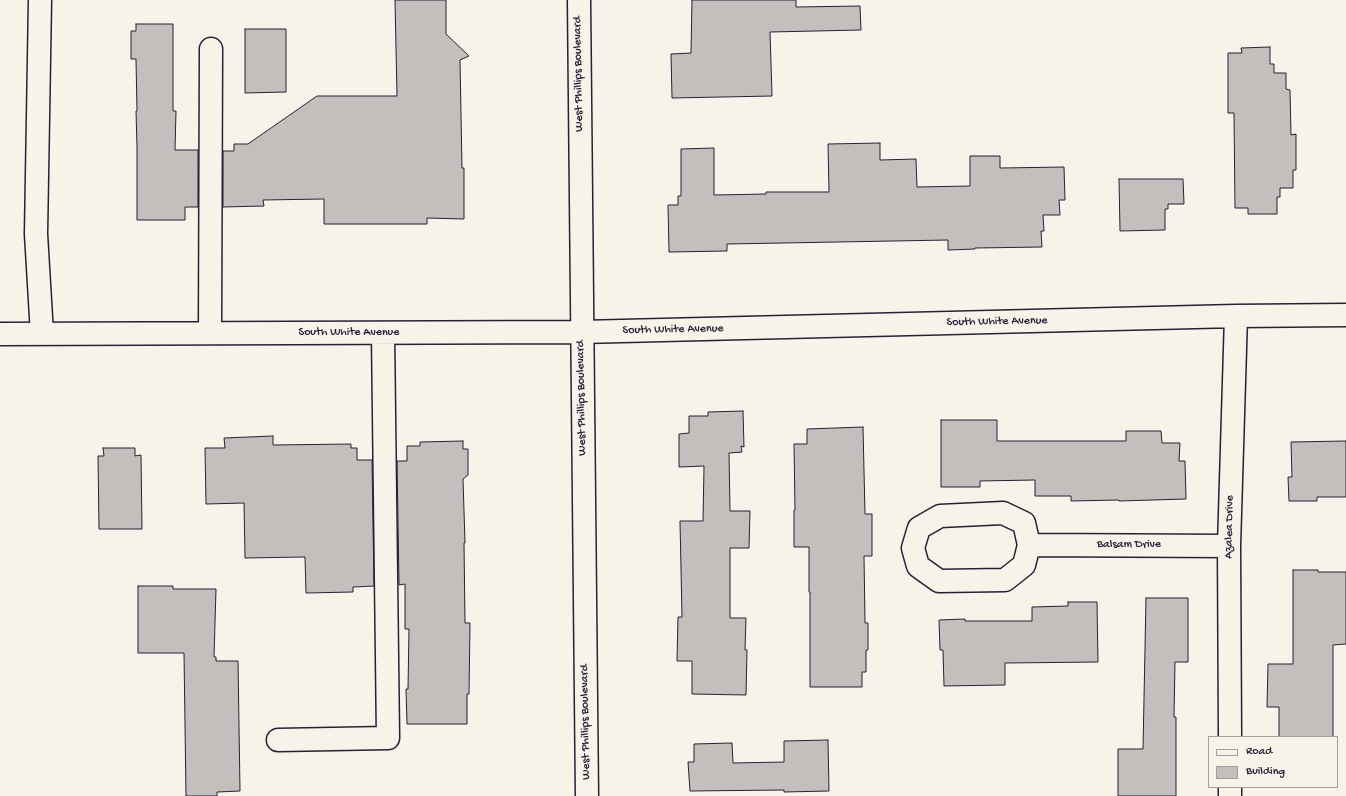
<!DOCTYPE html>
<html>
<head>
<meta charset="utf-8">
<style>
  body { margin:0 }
  #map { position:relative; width:1346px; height:796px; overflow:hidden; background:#f7f3e8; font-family:"Gochi Hand",sans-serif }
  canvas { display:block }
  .legend { position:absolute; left:1208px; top:736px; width:130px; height:52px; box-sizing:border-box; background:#f7f3e8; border:1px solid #a29fa3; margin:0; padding:5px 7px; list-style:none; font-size:12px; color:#22223b }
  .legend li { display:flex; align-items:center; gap:8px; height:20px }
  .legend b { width:20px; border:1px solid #a29fa3 }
</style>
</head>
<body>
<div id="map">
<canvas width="1346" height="796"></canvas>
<ul class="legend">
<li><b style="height:5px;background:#f7f3e8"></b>Road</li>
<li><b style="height:11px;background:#c2bfbd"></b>Building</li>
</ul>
</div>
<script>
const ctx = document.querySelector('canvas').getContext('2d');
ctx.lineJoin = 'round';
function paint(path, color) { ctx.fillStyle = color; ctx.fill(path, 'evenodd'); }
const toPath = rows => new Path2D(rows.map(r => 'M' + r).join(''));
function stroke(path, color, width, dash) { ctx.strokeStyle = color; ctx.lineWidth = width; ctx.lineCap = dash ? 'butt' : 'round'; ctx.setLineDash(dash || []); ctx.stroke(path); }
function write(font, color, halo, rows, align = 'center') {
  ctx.font = font + ' "Gochi Hand",sans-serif'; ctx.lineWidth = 3; ctx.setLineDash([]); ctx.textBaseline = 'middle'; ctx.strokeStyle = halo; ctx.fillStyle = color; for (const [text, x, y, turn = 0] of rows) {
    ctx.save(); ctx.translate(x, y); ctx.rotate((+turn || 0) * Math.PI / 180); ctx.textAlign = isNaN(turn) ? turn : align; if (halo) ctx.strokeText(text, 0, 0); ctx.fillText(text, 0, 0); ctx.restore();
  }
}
const building = toPath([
  [395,0,446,0,446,34,469,56,460,60,462,168,464,168,464,219,427,218,427,224,324,224,324,199,263,200,264,206,223,207,223,151,234,151,234,144,248,144,317,96,397,96,395,0],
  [692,0,796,0,796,7,860,6,861,30,770,32,772,96,672,98,671,54,691,53,692,0],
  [136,24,173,24,173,111,176,111,175,150,198,150,198,207,185,207,185,220,137,220,137,147,136,111,137,111,136,59,131,59,131,31,136,31,136,24],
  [245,29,286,29,286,92,245,93,245,29],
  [1270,47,1270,64,1274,64,1274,73,1286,73,1286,89,1290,90,1291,135,1296,134,1296,170,1293,170,1293,188,1280,188,1280,197,1277,197,1277,214,1248,214,1248,208,1235,208,1234,113,1228,113,1228,53,1242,53,1241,48,1270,47],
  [880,143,880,160,916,159,917,187,970,186,970,156,1000,156,1000,168,1064,167,1065,200,1059,200,1060,215,1043,215,1044,231,1041,231,1042,247,975,248,975,249,948,250,948,240,727,244,727,251,669,252,668,205,678,205,678,196,681,196,681,149,714,148,714,195,766,194,766,192,829,192,828,144,880,143],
  [1119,179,1183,179,1184,204,1168,204,1168,209,1165,209,1165,230,1120,231,1119,179],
  [743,411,744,447,741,446,742,452,729,453,730,511,750,511,749,548,730,548,730,618,746,618,745,650,747,650,746,695,692,694,692,661,677,661,678,617,682,617,680,521,703,521,704,466,679,467,679,434,689,433,689,416,708,416,708,412,743,411],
  [941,420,997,420,997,441,1126,441,1126,431,1161,431,1162,443,1180,443,1179,461,1185,461,1186,499,1119,501,1119,500,1071,501,1071,496,1035,496,1035,480,980,481,980,487,941,487,941,420],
  [863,427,865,514,872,514,872,556,864,556,865,623,868,623,868,650,866,650,866,672,862,672,862,687,810,687,810,592,809,592,809,547,794,547,794,510,795,510,794,444,807,444,807,429,863,427],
  [273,436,273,445,351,444,351,448,357,448,357,460,372,460,374,586,353,587,353,592,306,593,305,557,245,558,244,503,206,504,205,448,225,448,224,438,273,436],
  [463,441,463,449,468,449,468,475,463,479,465,543,464,543,465,623,470,623,469,694,467,694,467,724,407,724,406,689,408,689,409,629,405,629,405,584,399,585,397,461,407,461,407,446,420,446,420,442,463,441],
  [1346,441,1346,497,1317,497,1317,501,1289,501,1288,477,1292,477,1291,442,1346,441],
  [103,448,135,448,135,456,141,455,142,529,99,529,98,456,104,456,103,448],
  [1293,570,1318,570,1318,572,1346,572,1346,644,1333,645,1333,737,1279,737,1279,707,1267,707,1268,664,1293,664,1293,570],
  [138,586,173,586,173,589,216,589,214,657,216,657,216,661,238,661,240,791,217,792,217,796,186,796,184,653,138,653,138,586],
  [1146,598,1188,598,1188,662,1175,662,1174,717,1176,717,1176,796,1118,796,1118,749,1143,749,1146,598],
  [1068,602,1097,602,1098,662,1005,663,1005,685,944,686,943,650,940,650,939,620,965,619,965,621,1032,621,1032,607,1068,606,1068,602],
  [828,740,829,791,784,792,784,790,690,791,688,762,694,762,694,744,732,743,733,763,784,762,784,741,828,740]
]);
paint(building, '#c2bfbd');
stroke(building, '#22223b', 1);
const minor = toPath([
  [40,0,36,234,42,334],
  [579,0,587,796],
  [210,333,211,49],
  [0,334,581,332,1236,316,1346,315],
  [1029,545,1024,565,1005,580,939,581,918,566,913,548,919,528,940,516,1003,513,1024,523,1029,545,1229,546],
  [1230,737,1229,546,1236,316],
  [278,740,388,738,383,333],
  [1230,787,1230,796]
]);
stroke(minor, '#22223b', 25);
stroke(minor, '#f7f3e8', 22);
write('12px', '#22223b', '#f7f3e8', [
  ["West Phillips Boulevard",579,74,-91],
  ["South White Avenue",997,322,-1],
  ["South White Avenue",673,330,-1],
  ["South White Avenue",349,333],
  ["West Phillips Boulevard",582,398,-91],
  ["Azalea Drive",1230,527,-89],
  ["Balsam Drive",1129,545],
  ["West Phillips Boulevard",586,722,-91]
]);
</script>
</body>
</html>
